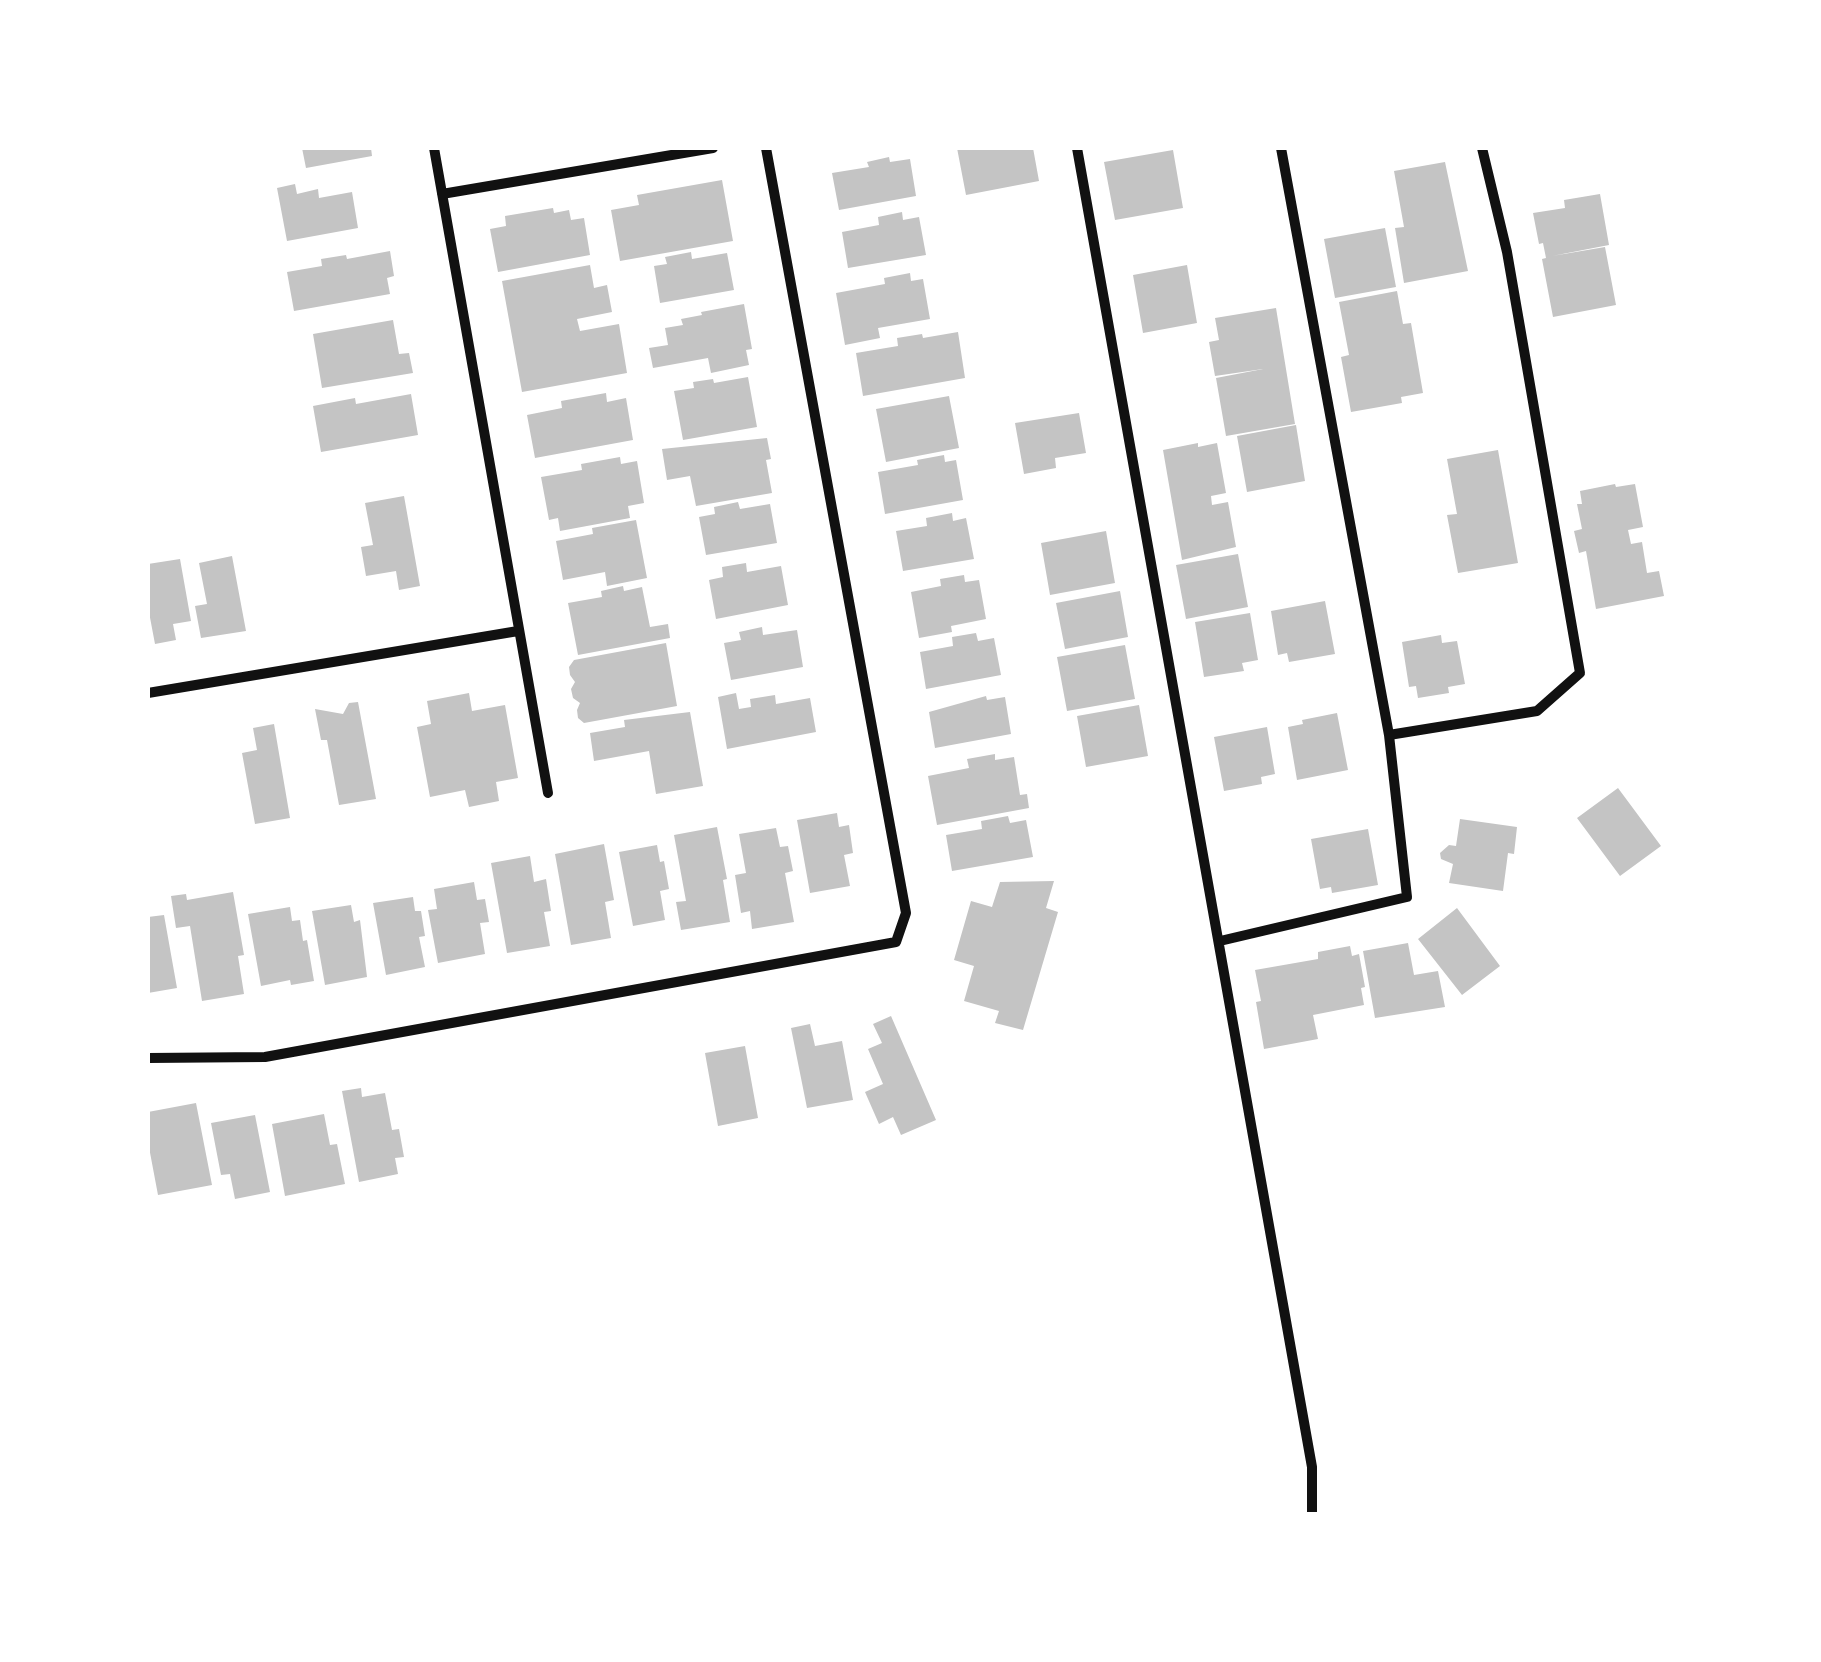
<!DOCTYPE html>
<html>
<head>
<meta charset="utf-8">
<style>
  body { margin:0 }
  #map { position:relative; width:1821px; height:1662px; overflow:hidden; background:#fff; font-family:"Roboto Condensed",sans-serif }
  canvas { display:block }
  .frame { position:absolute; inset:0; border:150px solid #fff; pointer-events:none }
</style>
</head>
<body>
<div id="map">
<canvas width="1821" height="1662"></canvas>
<div class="frame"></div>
</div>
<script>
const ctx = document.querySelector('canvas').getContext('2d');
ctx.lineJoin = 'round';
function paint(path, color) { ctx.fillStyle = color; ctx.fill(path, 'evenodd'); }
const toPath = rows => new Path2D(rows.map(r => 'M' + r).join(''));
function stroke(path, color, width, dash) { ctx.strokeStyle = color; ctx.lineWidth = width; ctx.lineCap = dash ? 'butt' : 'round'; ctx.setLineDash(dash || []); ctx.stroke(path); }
paint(toPath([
  [302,148,371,148,372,156,306,168],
  [957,148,1033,148,1039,181,966,195],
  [1173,150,1183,208,1115,220,1104,162],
  [889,157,890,162,910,159,916,196,839,210,832,173,869,167,867,162],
  [1445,162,1468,271,1404,283,1395,228,1404,227,1394,171],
  [722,180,733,241,620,261,611,210,639,205,637,195],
  [295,184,297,194,318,189,319,198,352,192,358,228,287,241,277,188],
  [1600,194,1609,245,1552,256,1605,247,1616,305,1553,317,1542,259,1546,258,1543,243,1539,244,1533,213,1565,208,1564,200],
  [553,208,554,213,569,210,571,220,584,218,590,255,498,272,490,229,506,226,505,216],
  [902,212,903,220,919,217,926,255,848,268,842,232,879,225,878,217],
  [1385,228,1396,287,1335,298,1324,239],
  [390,251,394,276,387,278,390,294,294,311,287,272,322,266,321,259,346,255,347,259],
  [691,252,692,259,727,253,734,290,660,303,654,266,667,264,665,257],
  [590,265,594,288,607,285,612,312,577,319,580,331,619,324,627,373,522,392,502,281],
  [1187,265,1197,323,1143,333,1133,275],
  [910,273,911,281,923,279,930,319,878,328,880,338,845,345,836,293,885,284,884,278],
  [1397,291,1403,324,1411,323,1423,393,1401,397,1402,403,1351,412,1341,357,1349,355,1339,302],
  [744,304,752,349,746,350,749,365,711,373,708,358,653,368,649,348,668,345,665,328,683,325,681,319,702,315,701,312],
  [1276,308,1295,424,1226,436,1216,378,1263,369,1215,376,1209,342,1219,340,1215,318],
  [393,320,399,354,409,353,413,373,322,388,313,334],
  [958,332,965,378,863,396,856,353,898,346,897,338,922,334,923,338],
  [748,377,757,427,683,440,674,391,694,388,693,382,713,379,714,383],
  [606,393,607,402,626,398,633,440,535,458,527,415,562,408,561,401],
  [411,394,418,435,321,452,313,406,355,398,356,404],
  [949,396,959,448,886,462,876,409],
  [1079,413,1086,453,1055,458,1056,468,1024,474,1015,423],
  [1296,425,1305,481,1247,492,1237,436],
  [767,438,771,459,766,460,772,493,696,506,690,476,667,480,662,449],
  [1198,443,1198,447,1217,443,1226,493,1211,496,1212,505,1228,502,1236,547,1182,560,1163,450],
  [1498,450,1518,563,1458,573,1447,515,1457,514,1447,459],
  [944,455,945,462,956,460,963,500,885,514,878,472,918,465,917,460],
  [620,457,621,464,637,461,644,503,628,506,630,518,560,531,558,518,549,520,541,477,582,470,581,464],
  [1615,484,1616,487,1635,484,1643,527,1628,530,1631,544,1642,542,1647,573,1659,571,1664,596,1596,609,1586,551,1579,553,1574,531,1582,529,1577,504,1582,504,1580,491],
  [404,496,420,586,399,590,396,571,366,576,361,547,373,545,365,503],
  [738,502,740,509,770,504,777,543,706,555,699,517,715,514,714,507],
  [952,513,953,521,966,518,974,559,903,571,896,531,927,526,926,518],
  [636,520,647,578,607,586,605,572,563,580,556,541,593,534,592,528],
  [1106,531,1115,583,1050,595,1041,543],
  [1238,554,1248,607,1186,619,1176,565],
  [232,556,246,631,201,638,195,606,207,604,199,563],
  [180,559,191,621,173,624,176,640,155,644,148,607,148,564],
  [746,563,747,572,781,566,788,605,716,619,709,580,723,577,722,567],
  [964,575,965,582,979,580,986,619,951,626,952,632,919,638,911,592,941,586,940,579],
  [623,586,624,591,642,587,650,627,668,624,670,638,578,655,568,603,602,597,601,591],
  [1120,591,1128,637,1065,649,1056,603],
  [1325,601,1335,654,1289,662,1287,653,1278,655,1271,611],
  [1250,613,1258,660,1242,663,1244,671,1204,677,1195,622],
  [762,627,763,635,797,630,803,667,731,680,724,643,741,640,739,632],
  [976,633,978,641,994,638,1001,675,926,689,920,652,953,646,952,637],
  [1441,635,1442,643,1457,641,1465,684,1448,687,1449,693,1418,698,1416,686,1409,687,1402,642],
  [666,643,677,706,584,723,578,718,577,710,580,703,573,698,571,689,575,682,570,675,569,667,574,660],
  [1125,645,1135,699,1067,711,1057,657],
  [469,693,472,711,505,705,518,778,496,782,499,801,469,807,465,790,430,797,417,727,431,724,427,701],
  [736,693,739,709,751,707,750,699,775,695,776,704,810,698,816,732,727,749,718,697],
  [986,696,987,700,1005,697,1011,734,935,748,929,712],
  [358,702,376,799,339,805,327,740,321,740,315,709,343,714,349,703],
  [1139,705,1148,756,1086,767,1077,716],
  [690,712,703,786,656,794,649,751,594,761,590,733,625,727,624,720],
  [1337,713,1348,770,1297,780,1288,727,1303,724,1302,720],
  [274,724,290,818,255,824,242,753,257,750,253,728],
  [1267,727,1275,774,1261,777,1262,784,1224,791,1214,737],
  [995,754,995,760,1014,757,1020,795,1027,794,1029,808,937,825,928,776,969,768,967,759],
  [1618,788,1661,846,1620,876,1577,818],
  [837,813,839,827,849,825,853,853,844,855,850,886,810,893,797,820],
  [1008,816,1010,823,1026,820,1033,857,952,871,946,835,982,829,981,821],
  [1460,819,1517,827,1514,854,1508,853,1503,891,1449,883,1453,864,1441,859,1440,853,1449,845,1456,846],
  [717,827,727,879,723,880,730,922,681,930,676,902,686,901,674,835],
  [776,828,780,847,788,846,793,871,785,873,794,922,752,929,750,911,741,913,735,875,746,873,739,834],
  [1368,829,1378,885,1332,893,1331,887,1320,889,1311,839],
  [604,844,614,900,605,902,611,938,571,945,555,854],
  [657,845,660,862,664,861,669,889,660,891,665,920,633,926,619,852],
  [530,856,534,882,546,879,551,911,544,912,550,946,507,953,491,863],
  [1054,881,1046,908,1058,912,1023,1030,995,1023,999,1011,964,1001,974,966,954,960,971,901,992,907,1000,882],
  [474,882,477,900,485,899,489,922,480,923,485,954,438,963,428,910,437,909,434,889],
  [233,892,244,955,238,956,244,994,202,1001,190,926,176,928,171,896,186,894,187,900],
  [413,897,415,911,421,911,425,936,419,937,425,967,386,975,373,903],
  [351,905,354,922,360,920,367,977,325,985,312,911],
  [290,907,292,921,300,920,303,941,307,940,314,981,291,985,290,980,261,986,248,914],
  [1457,908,1500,966,1462,995,1418,939],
  [164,915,177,988,148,993,148,917],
  [1408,943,1414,975,1438,971,1445,1007,1375,1018,1363,951],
  [1350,946,1352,956,1359,954,1365,987,1361,988,1364,1005,1313,1015,1318,1039,1264,1049,1256,1002,1261,1001,1255,970,1318,959,1318,952],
  [891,1016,936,1120,901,1135,893,1117,879,1124,865,1092,883,1084,868,1049,882,1043,873,1024],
  [810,1024,815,1046,842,1041,853,1100,807,1108,791,1028],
  [745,1046,758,1118,718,1126,705,1053],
  [361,1088,362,1097,385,1093,392,1130,399,1129,404,1157,395,1158,398,1174,359,1182,342,1091],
  [196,1103,212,1185,158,1195,148,1142,148,1112],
  [324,1114,330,1145,337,1144,345,1184,285,1196,272,1124],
  [255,1115,270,1192,235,1199,230,1174,221,1175,211,1123]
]), '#c4c4c4');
stroke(toPath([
  [434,148,548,793],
  [1077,148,1312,1467,1312,1514],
  [442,194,713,148],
  [148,693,518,631],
  [1389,735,1537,711,1580,673,1507,252,1482,148],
  [1220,941,1407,897,1389,735,1281,148],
  [148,1058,265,1057,896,942,906,913,766,148]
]), '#111', 10);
</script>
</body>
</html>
